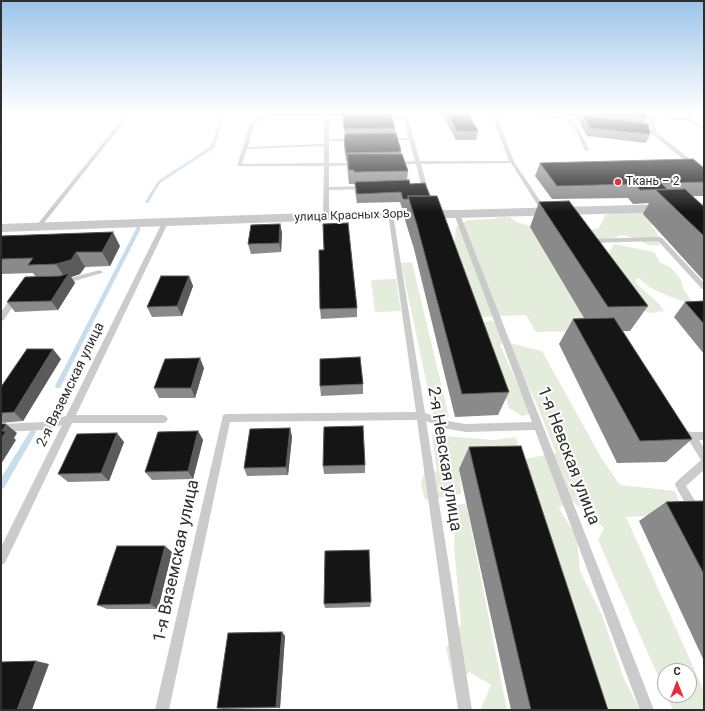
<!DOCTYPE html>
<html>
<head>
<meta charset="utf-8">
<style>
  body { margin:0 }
  #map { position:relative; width:705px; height:711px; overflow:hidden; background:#fff; font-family:Roboto,sans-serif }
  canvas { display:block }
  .frame { position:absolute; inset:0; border:2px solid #2e2e2e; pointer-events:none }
  .north { position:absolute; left:657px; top:663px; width:40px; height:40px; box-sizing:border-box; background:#fff; border:1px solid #ababab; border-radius:50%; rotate:0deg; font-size:11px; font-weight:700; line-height:16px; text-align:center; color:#2e2e2e }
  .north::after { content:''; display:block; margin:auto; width:14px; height:18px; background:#e82c3a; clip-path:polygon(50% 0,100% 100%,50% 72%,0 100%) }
</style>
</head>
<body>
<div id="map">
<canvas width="705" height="711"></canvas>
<div class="frame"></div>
<div class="north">С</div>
</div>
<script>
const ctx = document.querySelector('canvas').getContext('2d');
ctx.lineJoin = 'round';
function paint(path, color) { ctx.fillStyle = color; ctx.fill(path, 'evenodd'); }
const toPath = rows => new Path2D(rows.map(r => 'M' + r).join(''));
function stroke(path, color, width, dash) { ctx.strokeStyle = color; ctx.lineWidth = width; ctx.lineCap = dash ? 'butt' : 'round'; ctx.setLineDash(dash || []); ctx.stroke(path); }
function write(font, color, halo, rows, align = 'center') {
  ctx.font = font + ' Roboto,sans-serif'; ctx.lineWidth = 4; ctx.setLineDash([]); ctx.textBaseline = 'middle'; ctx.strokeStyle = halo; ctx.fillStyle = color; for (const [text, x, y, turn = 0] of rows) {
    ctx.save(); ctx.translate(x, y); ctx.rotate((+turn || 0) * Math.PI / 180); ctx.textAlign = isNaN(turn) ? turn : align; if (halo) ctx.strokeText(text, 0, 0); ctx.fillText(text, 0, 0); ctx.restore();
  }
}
paint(toPath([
  [642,212,678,224,650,225,655,230,660,239,659,246,649,245,628,236,621,235,609,240,599,239,592,233,591,230,599,228,605,215,613,213],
  [500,217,510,217,517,222,530,226,593,331,536,332,526,315,481,317,454,249,456,227,468,220,495,219],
  [614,244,654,252,660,262,670,267,680,278,684,290,693,303,685,302,666,295,649,287,640,279,636,278,636,283,659,304,664,311,650,313,635,307,603,266],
  [412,262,449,417,434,418,401,263],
  [396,279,401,311,375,312,371,280],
  [491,320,504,327,505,338,500,345,531,414,522,416,509,408,480,324],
  [509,343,542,351,602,459,620,485,675,491,685,514,626,517,704,691,704,710,673,710,666,695,689,695,689,671,665,671,665,692,598,540,604,528,571,500,559,508,577,538,580,571,601,613,624,679,640,710,608,710,525,459,556,453,536,402,511,356],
  [432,435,494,440,516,437,521,462,460,465,461,494,425,500,421,484,427,462,437,473],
  [466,503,507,710,480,710,491,685,469,672,455,691,446,648,461,624,454,546,455,522,448,507]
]), '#e4ecdb');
paint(toPath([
  [223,112,226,112,214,148,160,183,148,203,146,203,145,202,158,181,211,146,223,112],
  [137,227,139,227,141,228,61,386,60,388,56,388,55,386,137,227],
  [33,429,35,430,36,432,35,434,4,488,1,489,1,478,31,430,33,429]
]), '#c7ddec');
paint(toPath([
  [128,112,132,112,40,228,36,228,36,226,128,112],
  [258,112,262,112,260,118,325,117,325,112,329,112,329,119,354,118,353,120,329,121,329,139,355,139,357,140,355,141,329,141,329,163,358,163,360,164,358,165,329,166,329,187,365,186,367,187,367,189,329,190,329,216,326,218,323,216,324,166,237,166,250,124,256,119,258,112],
  [324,119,324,144,248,147,254,124,259,120,324,119],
  [324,146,324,163,242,164,247,149,324,146],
  [402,112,406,112,420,161,509,161,491,112,495,112,514,162,547,211,542,212,511,163,421,164,427,186,424,188,415,187,415,185,421,184,416,164,395,164,393,163,395,162,415,161,409,140,388,140,386,139,388,138,409,138,404,120,383,120,381,119,383,118,404,118,402,112],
  [511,112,525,112,592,121,591,123,571,121,580,131,589,150,585,151,576,131,566,120,511,112],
  [650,114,652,115,656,130,655,131,697,165,697,167,693,167,648,131,648,129,652,129,648,115,650,114],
  [667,118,690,118,704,127,704,130,688,120,666,120,667,118],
  [388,213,393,214,425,413,448,421,466,424,532,422,454,214,457,212,460,214,654,710,640,710,535,430,466,432,448,429,426,421,472,710,458,710,417,420,230,422,169,710,155,710,223,415,226,414,416,412,388,213],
  [165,221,168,223,76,415,163,415,166,416,168,419,166,422,163,423,72,423,5,563,1,565,1,547,62,425,44,430,1,432,1,424,44,422,66,416,162,223,165,221],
  [660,237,662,238,704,283,704,289,702,289,658,241,590,243,587,241,590,239,660,237],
  [100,270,103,272,102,273,64,284,61,282,62,280,100,270],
  [13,295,17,295,19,297,4,320,1,321,1,312,13,295],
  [681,429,691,432,704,432,704,440,699,440,704,448,704,470,686,486,704,516,704,531,700,530,675,485,676,482,701,460,688,439,678,436,676,433,678,430,681,429]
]), '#cbcbcb');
paint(toPath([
  [704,203,704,211,457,218,390,218,1,232,1,224,390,210,457,210,704,203]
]), '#cbcbcb');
paint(toPath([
  [271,112,324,112,324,116,272,116],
  [330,112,396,112,396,115,391,115,395,128,395,133,401,151,401,154,408,171,407,180,410,184,509,392,498,415,455,417,414,249,405,220,407,208,402,208,400,202,357,203,355,191,355,185,354,185,354,184,349,184,347,166,347,161,346,161,344,147,344,138,345,138,345,137,343,117,343,116,330,116],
  [441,112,467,112,478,131,476,140,456,140],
  [542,112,646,112,647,117,644,123,650,134,646,143,587,136,580,124,582,118],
  [540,163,704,168,704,196,692,196,704,207,704,281,643,214,649,203,633,204,628,198,552,199,535,176],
  [539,202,648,306,630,331,623,331,692,439,666,462,617,463,559,344,573,319,584,318,530,227],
  [280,224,282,233,281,252,251,254,248,244],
  [1,236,120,246,110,266,85,267,80,274,71,277,75,283,58,310,15,312,7,302,36,277,33,273,1,274],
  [324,250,357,308,357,317,321,319,320,309],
  [189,276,193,286,182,316,152,317,147,307],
  [704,301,704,354,674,317,685,302],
  [61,359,23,421,1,423,1,387],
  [204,368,195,398,159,398,154,388],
  [363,384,363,394,321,396,320,386],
  [290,428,292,437,288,475,247,476,244,468],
  [198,431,203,440,193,479,152,480,145,472],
  [124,442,109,481,68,482,58,474],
  [469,447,608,710,511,710,459,469],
  [365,465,365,473,324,474,323,466],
  [704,501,704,661,639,521,666,502],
  [172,552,158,609,107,609,97,605],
  [371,602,370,607,325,608,324,604],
  [282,632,285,636,280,708,223,709,217,708]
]), '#8a8a8a');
paint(toPath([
  [280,224,282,233,281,252,279,243],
  [113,232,120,246,110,266,102,252],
  [76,252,85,267,80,274,71,277,75,283,58,310,51,301,65,278,56,264],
  [189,276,193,286,182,316,177,306],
  [53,349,61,359,23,421,14,412],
  [200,358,204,368,195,398,191,388],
  [6,424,17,433,14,438,16,440,1,464,1,439,2,431],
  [290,428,292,437,288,475,286,467],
  [198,431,203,440,193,479,188,471],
  [117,433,124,442,109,481,101,473],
  [165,546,172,552,158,609,150,604],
  [282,632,285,636,280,708,276,707],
  [36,661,49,664,32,710,17,710]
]), '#5b5b5b');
const building = toPath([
  [447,112,467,112,478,131,457,131,447,112],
  [607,112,646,112,647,117,607,112],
  [343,114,391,114,395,128,344,129,343,114],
  [583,115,648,124,650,134,590,128,583,115],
  [396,133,401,151,399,151,399,152,346,153,344,138,345,138,345,134,396,133],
  [347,154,402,154,408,171,354,172,354,170,349,170,347,154],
  [693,159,704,168,704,182,661,183,667,189,640,190,635,184,557,186,540,163,693,159],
  [409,180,410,184,425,183,430,196,408,196,408,199,403,199,401,192,357,194,355,182,409,180],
  [685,189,704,207,704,236,656,190,685,189],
  [408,196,437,196,509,392,462,394,417,225,408,196],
  [569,201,648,306,608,307,539,202,569,201],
  [348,223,357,308,320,309,319,250,324,250,323,224,348,223],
  [280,224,279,243,248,244,251,225,280,224],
  [113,232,102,252,76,252,71,260,56,264,28,265,33,258,1,259,1,236,113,232],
  [69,273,51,301,7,302,25,277,60,276,69,273],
  [161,276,189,276,177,306,147,307,161,276],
  [704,301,704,324,685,302,704,301],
  [614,318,692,439,640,441,573,319,614,318],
  [27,349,53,349,14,412,1,413,1,387,27,349],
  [360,357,363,384,320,386,320,359,360,357],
  [200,358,191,388,154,388,165,359,200,358],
  [1,424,6,424,2,431,6,431,1,439,1,424],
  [363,426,365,465,323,466,324,427,363,426],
  [290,428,286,467,244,468,250,429,290,428],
  [198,431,188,471,145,472,158,432,198,431],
  [117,433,101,473,58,474,77,434,117,433],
  [521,446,608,710,531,710,469,447,521,446],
  [704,501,704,574,666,502,704,501],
  [117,546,165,546,150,604,97,605,117,546],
  [369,550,371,602,324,604,325,551,369,550],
  [282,632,276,707,217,708,228,633,282,632],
  [36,661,17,710,1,710,1,662,36,661]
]);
paint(building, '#151515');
stroke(building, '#5b5b5b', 1);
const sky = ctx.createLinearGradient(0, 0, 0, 212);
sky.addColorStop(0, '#9bc4ea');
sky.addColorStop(0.53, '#fff');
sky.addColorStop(1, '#ffffff00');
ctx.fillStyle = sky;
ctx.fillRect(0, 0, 705, 212);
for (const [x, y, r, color] of [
  [618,182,4,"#e82c3a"]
]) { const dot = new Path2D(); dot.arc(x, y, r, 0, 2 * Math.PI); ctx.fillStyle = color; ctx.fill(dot); stroke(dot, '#fff', 1.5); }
write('12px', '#2e2e2e', '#fff', [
  ["Ткань – 2",626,182]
], 'left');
write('12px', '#2e2e2e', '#fff', [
  ["улица Красных Зорь",352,216,-2]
]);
write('14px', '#2e2e2e', '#fff', [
  ["2-я Вяземская улица",71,385,-64]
]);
write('17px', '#2e2e2e', '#fff', [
  ["1-я Невская улица",568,456,69],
  ["2-я Невская улица",444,459,81],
  ["1-я Вяземская улица",177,561,-78]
]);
</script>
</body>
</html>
